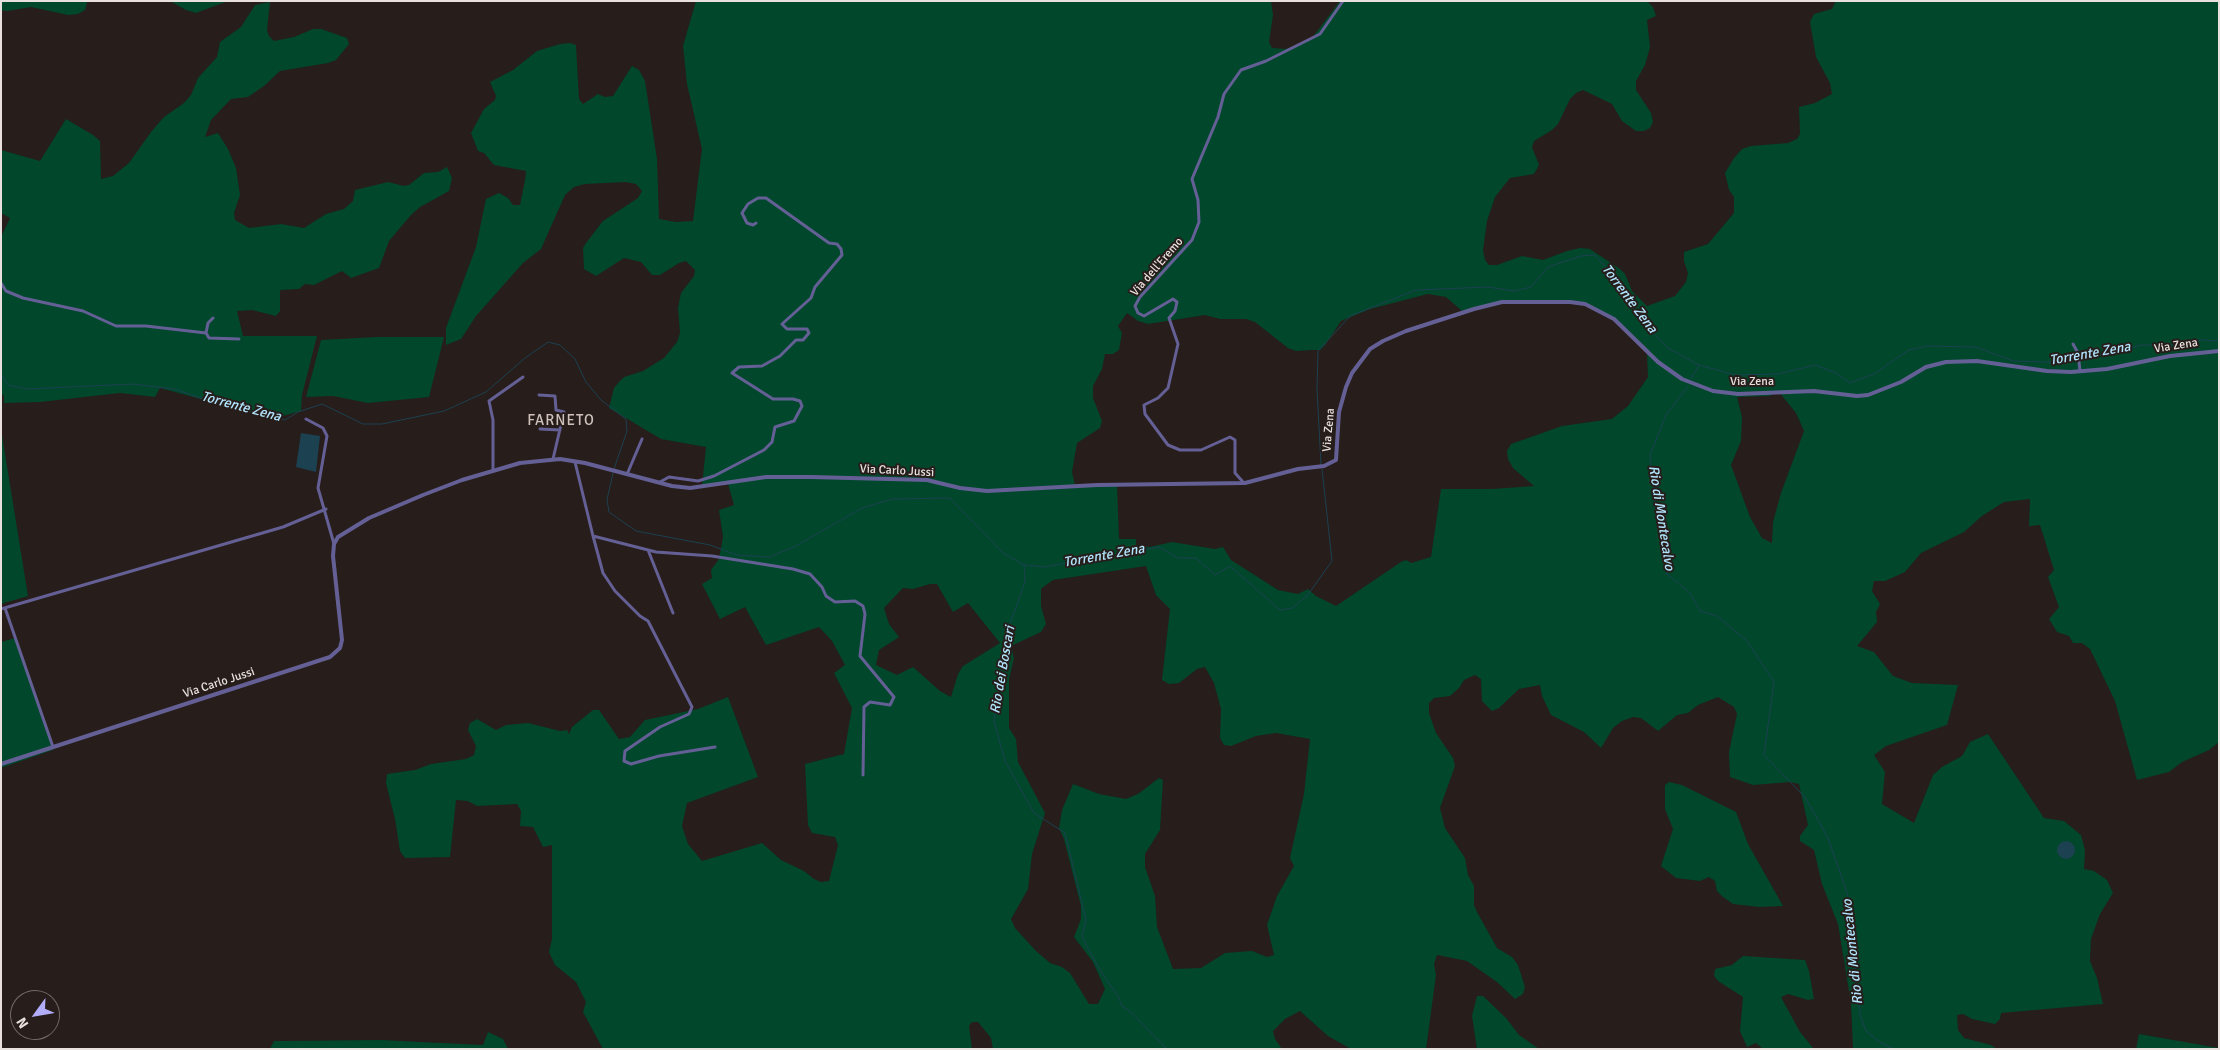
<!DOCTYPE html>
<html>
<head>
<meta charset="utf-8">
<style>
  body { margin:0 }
  #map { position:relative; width:2220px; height:1050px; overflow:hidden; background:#271d1a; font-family:Signika,sans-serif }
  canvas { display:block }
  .frame { position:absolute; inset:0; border:2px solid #e8e1de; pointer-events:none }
  .north { position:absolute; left:10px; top:990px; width:50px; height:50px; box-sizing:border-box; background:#271d1a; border:1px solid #746b68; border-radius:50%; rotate:238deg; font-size:14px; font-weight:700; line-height:20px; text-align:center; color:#e8e1de }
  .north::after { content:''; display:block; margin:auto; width:18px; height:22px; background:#b2adf9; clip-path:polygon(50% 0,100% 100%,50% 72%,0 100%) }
</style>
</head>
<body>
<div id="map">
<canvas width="2220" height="1050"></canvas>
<div class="frame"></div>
<div class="north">N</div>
</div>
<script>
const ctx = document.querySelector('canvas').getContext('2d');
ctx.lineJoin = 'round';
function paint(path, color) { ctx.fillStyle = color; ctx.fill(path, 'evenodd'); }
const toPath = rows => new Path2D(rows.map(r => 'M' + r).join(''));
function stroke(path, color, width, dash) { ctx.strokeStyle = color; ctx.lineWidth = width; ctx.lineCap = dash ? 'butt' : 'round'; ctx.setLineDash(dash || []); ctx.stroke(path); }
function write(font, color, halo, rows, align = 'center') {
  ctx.font = font + ' Signika,sans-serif'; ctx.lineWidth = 4; ctx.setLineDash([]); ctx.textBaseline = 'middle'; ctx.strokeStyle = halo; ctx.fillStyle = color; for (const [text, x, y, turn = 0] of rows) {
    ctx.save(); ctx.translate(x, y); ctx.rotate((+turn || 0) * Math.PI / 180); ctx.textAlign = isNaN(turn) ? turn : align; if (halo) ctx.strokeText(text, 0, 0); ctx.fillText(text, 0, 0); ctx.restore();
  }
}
paint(toPath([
  [1,1,86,1,87,3,85,10,78,14,68,15,31,7,7,11,1,10],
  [170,1,228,1,196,13,186,10],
  [696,1,1271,1,1273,15,1269,42,1272,48,1286,49,1312,38,1340,1,1647,1,1653,7,1656,16,1647,20,1650,47,1645,65,1636,81,1636,90,1651,113,1653,122,1650,128,1644,131,1636,131,1622,121,1612,104,1583,90,1576,93,1570,99,1558,124,1552,130,1534,141,1532,147,1539,165,1534,174,1510,178,1495,197,1487,221,1483,250,1485,260,1489,265,1497,265,1522,256,1543,260,1567,251,1580,248,1590,249,1620,269,1625,274,1632,291,1647,306,1675,296,1686,282,1688,273,1684,261,1684,252,1708,244,1734,213,1734,197,1729,190,1725,173,1734,158,1742,149,1751,146,1788,143,1797,139,1800,134,1799,107,1815,103,1832,94,1830,83,1816,57,1810,22,1814,14,1832,9,1836,1,2219,1,2219,742,2209,750,2182,762,2169,772,2137,780,2115,701,2090,649,2082,643,2073,643,2069,636,2057,632,2049,619,2059,607,2048,577,2054,570,2040,525,2029,526,2030,499,2004,502,1982,516,1964,532,1921,553,1905,572,1885,581,1874,581,1872,591,1880,604,1876,612,1877,622,1857,646,1874,652,1893,676,1912,683,1958,685,1947,725,1886,746,1874,755,1885,772,1882,804,1914,823,1933,775,1942,767,1962,756,1970,742,1988,734,2044,818,2064,821,2081,835,2085,850,2084,869,2094,871,2107,880,2113,893,2100,914,2091,939,2090,961,2097,978,2103,1004,2001,1013,2000,1019,1995,1024,1972,1019,1963,1014,1957,1015,1958,1030,1964,1038,1991,1045,1997,1049,1853,1049,1851,1003,1838,924,1822,884,1814,850,1800,841,1800,836,1808,825,1799,784,1790,782,1753,785,1730,777,1729,752,1737,714,1734,707,1718,697,1698,705,1688,713,1677,715,1658,731,1641,718,1633,717,1622,721,1613,728,1601,748,1584,732,1551,715,1542,696,1540,685,1519,689,1499,708,1492,711,1482,701,1481,679,1475,675,1464,680,1459,688,1450,696,1434,698,1429,703,1429,713,1436,733,1453,758,1455,766,1440,808,1445,828,1465,858,1468,875,1474,886,1474,905,1477,912,1497,948,1512,957,1518,965,1525,987,1523,994,1515,999,1497,982,1467,961,1437,955,1434,964,1436,975,1426,1049,1351,1049,1328,1036,1300,1011,1285,1019,1273,1031,1275,1039,1282,1049,993,1049,991,1038,978,1022,972,1022,969,1026,972,1049,603,1049,583,1012,586,1002,576,982,555,965,549,952,552,939,552,845,543,847,533,827,520,826,521,811,517,804,477,806,468,801,456,800,450,857,405,858,400,851,395,819,386,783,387,774,415,770,431,764,466,759,474,755,476,746,468,730,470,723,477,719,496,730,506,725,528,723,560,731,567,730,569,734,572,727,593,710,599,710,619,739,630,737,645,720,698,709,728,697,758,777,687,803,682,826,688,844,702,861,762,843,781,860,804,871,814,879,821,882,829,881,838,845,835,837,812,833,808,825,805,764,844,754,852,708,834,673,845,665,832,641,819,627,766,645,745,607,720,619,702,584,712,578,711,570,719,559,723,537,719,510,734,505,728,484,702,486,706,447,661,439,609,408,614,388,619,382,624,377,643,371,664,358,677,342,680,333,678,308,681,293,694,276,695,270,686,261,679,263,660,275,652,275,641,262,624,258,596,276,584,269,583,248,586,243,603,221,638,198,642,191,636,184,626,182,585,184,574,187,565,195,541,249,523,263,476,316,461,339,446,345,446,328,476,247,486,199,499,193,508,198,513,205,520,205,525,180,526,171,494,165,484,153,478,151,471,133,484,109,495,100,496,96,490,82,513,70,537,51,560,44,570,43,576,45,579,99,583,104,598,94,605,97,613,96,632,66,639,70,645,81,657,159,659,219,676,222,693,221,702,149,687,84,683,46],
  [1428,294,1446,297,1462,311,1494,304,1587,304,1617,323,1647,353,1648,377,1628,406,1612,419,1562,426,1511,444,1507,451,1508,459,1513,468,1534,486,1492,489,1441,489,1431,557,1411,563,1406,560,1401,562,1336,606,1316,596,1308,589,1298,594,1278,590,1231,560,1223,547,1215,549,1172,542,1150,547,1136,545,1136,539,1119,539,1117,486,1075,485,1072,472,1077,443,1100,428,1102,421,1093,398,1093,386,1102,369,1105,354,1113,354,1119,350,1122,333,1118,326,1127,313,1138,321,1148,324,1205,315,1220,319,1246,319,1255,322,1288,348,1296,351,1312,350,1320,350,1325,345,1341,321,1370,309],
  [1779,392,1796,413,1804,431,1781,493,1773,522,1772,543,1762,538,1750,517,1731,465,1741,441,1742,417,1737,397,1769,396],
  [1146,566,1156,595,1170,609,1162,680,1169,684,1179,683,1197,669,1205,667,1214,683,1221,709,1220,738,1224,745,1231,746,1256,736,1276,733,1310,739,1304,794,1290,858,1294,866,1277,896,1267,925,1274,955,1267,957,1252,951,1225,953,1201,968,1173,969,1157,927,1155,896,1145,867,1145,854,1160,830,1163,780,1159,778,1138,794,1126,799,1099,794,1073,784,1062,810,1059,828,1064,839,1081,906,1081,919,1074,937,1093,962,1105,989,1098,1004,1089,1004,1070,973,1062,967,1050,963,1036,951,1015,928,1011,919,1028,889,1032,854,1045,813,1018,762,1016,739,1009,728,1009,679,1014,658,1011,646,1041,632,1046,624,1041,606,1041,589,1046,585,1053,580],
  [930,584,937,584,953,612,968,603,1000,643,963,666,958,674,951,697,940,691,913,667,897,675,876,665,879,650,899,637,889,624,884,608,903,588,913,589],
  [270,2,267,30,269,36,274,41,294,37,313,29,321,29,347,38,349,44,336,60,328,63,280,71,264,86,248,97,231,99,211,120,205,137,218,133,228,149,236,168,240,195,234,213,235,220,249,228,281,224,304,228,326,214,344,209,353,201,355,190,388,182,404,186,409,185,424,173,438,172,447,167,452,178,449,191,420,207,411,215,389,241,379,268,351,278,342,271,314,285,305,284,299,289,280,290,280,311,276,316,252,310,237,311,243,336,317,336,302,395,301,411,279,417,268,417,160,388,155,397,120,393,40,402,4,403,4,396,1,393,1,237,10,218,1,213,1,150,40,161,66,119,93,135,100,141,101,179,113,176,129,163,151,132,164,117,184,103,191,95,198,78,217,57,220,42,241,27,255,5],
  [377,337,444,337,429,397,368,403,333,396,306,397,321,340],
  [1,429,28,596,1,604],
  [15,638,32,682,53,750,1,768,1,642],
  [1669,782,1682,785,1736,812,1748,844,1783,906,1759,907,1733,904,1723,897,1717,891,1715,881,1709,877,1700,881,1676,878,1661,866,1673,829,1665,809,1665,785],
  [1743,956,1805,960,1809,971,1814,999,1808,1000,1788,994,1781,997,1800,1032,1814,1049,1763,1049,1756,1043,1747,1047,1740,1031,1743,997,1718,981,1714,976,1715,969,1732,965],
  [1477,996,1483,996,1506,1018,1519,1035,1539,1049,1477,1049,1472,1016],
  [488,1032,503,1039,508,1049,270,1049,274,1041,282,1041,381,1040,483,1045],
  [2139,1034,2219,1048,2219,1049,2136,1049]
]), '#00472c');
paint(toPath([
  [301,433,320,436,316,472,296,467],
  '2057 850a9 9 0 1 1 18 0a9 9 0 1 1-18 0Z'
]), '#1c4151');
stroke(toPath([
  [1,374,8,385,27,389,133,384,174,389,224,406,285,420,298,412,322,404,363,424,382,424,444,411,486,392,525,358,548,342,560,345,575,359,586,382,601,400,626,419,627,431,614,469],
  [1691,379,1699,365],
  [1688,386,1666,415,1650,455,1657,521,1667,574,1690,593,1700,611,1717,616,1747,641,1774,682,1764,755,1805,797,1828,838,1848,896,1860,1015,1866,1031,1881,1043,1894,1049],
  [1321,465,1317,389,1318,351,1350,316,1416,290,1488,287,1514,291,1531,287,1548,267,1581,256,1595,255,1618,282,1639,318,1668,348,1699,365,1736,375,1778,374,1815,365,1836,373,1850,383,1874,374,1909,350,1927,346,1976,347,2013,361,2050,362,2125,350,2141,345,2176,345,2201,340,2219,341],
  [613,473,607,500,609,512,636,531,710,545,737,555,769,557,794,547,862,508,893,499,950,498,1003,553,1024,565,1044,567,1159,547,1178,558,1196,558,1215,575,1230,566,1280,610,1292,608,1307,596,1332,561,1322,469],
  [1024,565,1025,582,1007,632,994,721,1005,761,1034,813,1065,833,1086,920,1082,937,1101,972,1118,996,1122,1006,1131,1012,1167,1049]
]), '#1c4151', 1);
stroke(toPath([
  [1,283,6,291,23,298,83,311,116,326,146,326,206,333,209,338,239,339],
  [206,333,208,323,213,318],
  [2073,344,2078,353,2080,371],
  [539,395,555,396,556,410,564,412,553,459],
  [306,419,323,428,327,436,318,488,334,544],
  [540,429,560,430],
  [575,462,593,536,656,552,712,556,793,569,810,574,822,587,826,596,835,602,855,601,863,606,865,614,860,656,894,697,890,705,870,702,864,707,863,775],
  [493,470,493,420,489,401,523,377],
  [628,472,642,439],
  [660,482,669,477,698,481,714,476,764,450,772,442,775,427,794,421,802,406,800,401,793,399,773,399,732,373,739,367,762,366,780,356,796,340,803,340,809,333,807,329,787,329,782,324,811,298,815,287,842,255,841,249,837,244,829,243,766,198,758,198,748,204,742,213,747,223,753,225,756,223],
  [1244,483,1235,473,1235,440,1230,437,1201,450,1180,450,1168,445,1145,414,1144,405,1158,398,1168,388,1178,344,1169,318,1175,311,1177,302,1173,299,1144,316,1138,313,1135,306,1140,297,1192,240,1199,222,1198,200,1192,179,1218,117,1224,94,1241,70,1266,61,1320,34,1343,1],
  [593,536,603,573,615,591,640,616,648,621,692,707,689,714,660,727,625,751,624,761,631,764,659,756,715,747],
  [648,550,673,613],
  [5,608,53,747],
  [1,609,283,527,326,509]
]), '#646096', 3);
stroke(toPath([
  [1,764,330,657,340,648,342,640,333,556,334,544,338,537,369,518,423,495,462,480,520,463,560,459,585,463,672,486,690,488,766,477,811,477,927,480,960,488,987,491,1097,485,1245,483,1298,469,1324,466,1336,460,1339,412,1346,387,1352,373,1370,349,1383,341,1406,331,1474,309,1502,302,1570,302,1585,304,1614,319,1658,362,1682,379,1713,391,1738,394,1814,391,1857,396,1868,395,1901,382,1926,367,1946,362,1977,361,2047,371,2071,372,2107,369,2170,356,2219,351]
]), '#646096', 4);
write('12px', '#e8e1de', '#271d1a', [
  ["Via dell'Eremo",1157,267,-49],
  ["Via Zena",2176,346,-9],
  ["Via Zena",1752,382],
  ["Via Zena",1329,430,-85],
  ["Via Carlo Jussi",897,471,3],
  ["Via Carlo Jussi",219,683,-18]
]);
write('italic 14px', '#b1e4fd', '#271d1a', [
  ["Torrente Zena",1629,299,53],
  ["Torrente Zena",2090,354,-10],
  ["Torrente Zena",241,407,15],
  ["Rio di Montecalvo",1661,518,81],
  ["Torrente Zena",1104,556,-10],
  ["Rio dei Boscari",1003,670,-80],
  ["Rio di Montecalvo",1853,952,-96]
]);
ctx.letterSpacing = '1px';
write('15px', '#cec1bc', '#271d1a', [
  ["FARNETO",561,421]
]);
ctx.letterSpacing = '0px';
</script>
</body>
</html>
